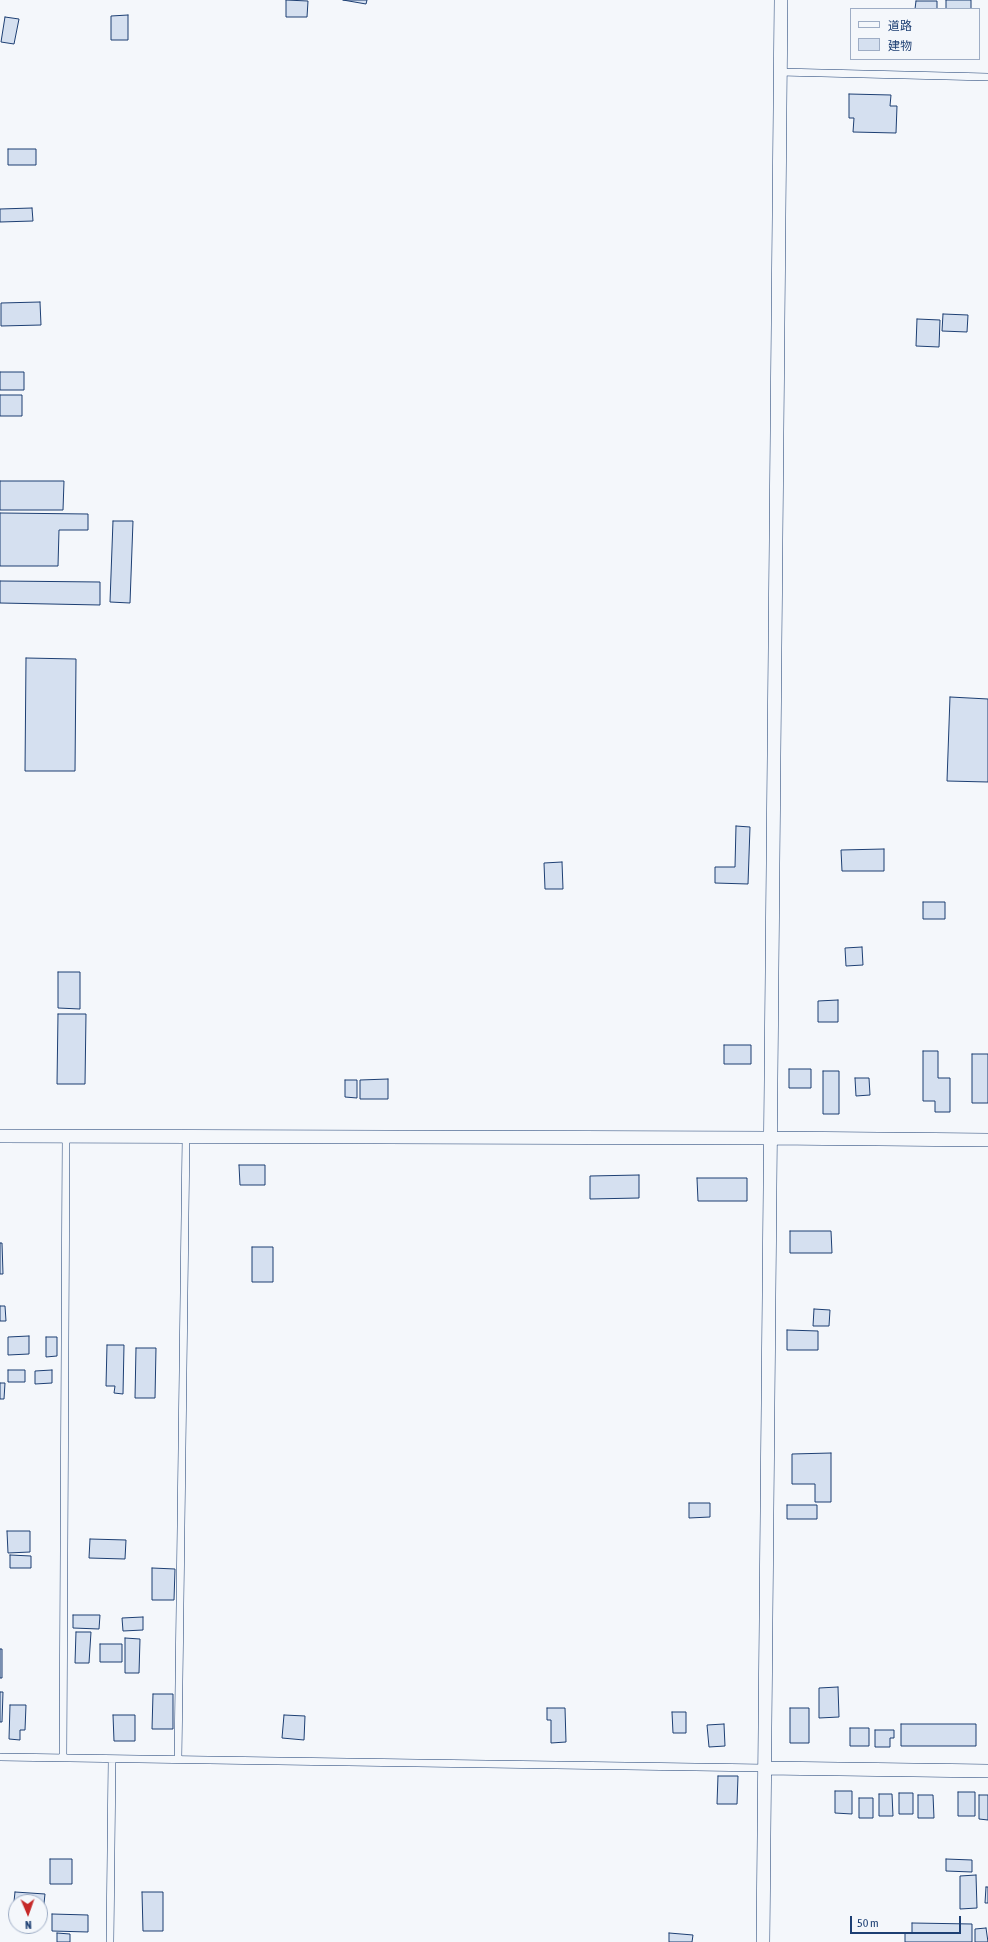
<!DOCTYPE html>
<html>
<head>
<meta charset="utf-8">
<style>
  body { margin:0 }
  #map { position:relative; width:988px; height:1942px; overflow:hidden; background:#f4f7fb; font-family:"Asap Condensed","Noto Sans JP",sans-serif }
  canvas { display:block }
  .legend { position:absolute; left:850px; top:8px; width:130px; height:52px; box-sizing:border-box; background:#f4f7fb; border:1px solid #9eadc5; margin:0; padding:5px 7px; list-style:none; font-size:12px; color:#1d3f73 }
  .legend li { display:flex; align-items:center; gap:8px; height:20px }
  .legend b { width:20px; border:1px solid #9eadc5 }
  .north { position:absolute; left:8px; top:1894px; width:40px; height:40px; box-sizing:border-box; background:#f4f7fb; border:1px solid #9eadc5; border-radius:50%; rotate:178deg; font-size:11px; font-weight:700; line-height:16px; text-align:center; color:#1d3f73 }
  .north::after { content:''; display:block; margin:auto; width:14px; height:18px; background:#c62828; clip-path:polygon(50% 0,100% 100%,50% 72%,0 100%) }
  .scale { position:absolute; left:850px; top:1916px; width:111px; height:18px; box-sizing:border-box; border:2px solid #1d3f73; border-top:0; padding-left:5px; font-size:12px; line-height:14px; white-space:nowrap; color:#1d3f73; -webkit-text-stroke:3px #f4f7fb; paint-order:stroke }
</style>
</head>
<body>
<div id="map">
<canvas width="988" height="1942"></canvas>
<ul class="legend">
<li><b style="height:5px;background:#f4f7fb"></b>道路</li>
<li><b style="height:11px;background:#d5e0f0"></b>建物</li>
</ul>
<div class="north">N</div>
<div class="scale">50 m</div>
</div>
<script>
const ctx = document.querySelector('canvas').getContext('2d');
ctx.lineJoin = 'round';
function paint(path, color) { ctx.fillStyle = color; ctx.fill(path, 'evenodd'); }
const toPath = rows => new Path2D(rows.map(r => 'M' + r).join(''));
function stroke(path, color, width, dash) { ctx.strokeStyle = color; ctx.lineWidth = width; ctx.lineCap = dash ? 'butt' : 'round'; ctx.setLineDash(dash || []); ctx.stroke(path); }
const building = toPath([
  [286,0,308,1,307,17,286,17,286,0],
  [343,0,367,0,366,4,343,0],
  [946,0,971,0,971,9,946,9,946,0],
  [916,1,937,1,937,9,915,9,916,1],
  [128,15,128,40,111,40,111,16,128,15],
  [5,17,19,19,14,44,1,42,5,17],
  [849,94,891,95,890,106,897,106,896,133,853,132,854,118,849,118,849,94],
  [8,149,36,149,36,165,8,165,8,149],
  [32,208,33,221,0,222,0,209,32,208],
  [40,302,41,325,1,326,1,303,40,302],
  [943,314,968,315,967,332,942,331,943,314],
  [917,319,940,320,939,347,916,346,917,319],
  [0,372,24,372,24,390,0,390,0,372],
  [0,395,22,395,22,416,0,416,0,395],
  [0,481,64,481,63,510,0,510,0,481],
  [0,513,88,514,88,530,59,530,58,566,0,566,0,513],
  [113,521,133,521,130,603,110,602,113,521],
  [0,581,100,582,100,605,0,603,0,581],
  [26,658,76,659,75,771,25,771,26,658],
  [950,697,988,699,988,782,947,781,950,697],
  [736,826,750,827,748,884,715,883,715,867,735,867,736,826],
  [884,849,884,871,842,871,841,850,884,849],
  [562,862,563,889,545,889,544,863,562,862],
  [923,902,945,902,945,919,923,919,923,902],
  [862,947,863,965,846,966,845,948,862,947],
  [58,972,80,972,80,1009,58,1008,58,972],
  [838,1000,838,1022,818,1022,818,1001,838,1000],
  [58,1014,86,1014,85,1084,57,1084,58,1014],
  [724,1045,751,1045,751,1064,724,1064,724,1045],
  [923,1051,938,1051,938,1078,950,1078,950,1112,935,1112,935,1101,923,1101,923,1051],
  [972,1054,988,1054,988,1103,972,1103,972,1054],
  [789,1069,811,1069,811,1088,789,1088,789,1069],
  [823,1071,839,1071,839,1114,823,1114,823,1071],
  [855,1078,869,1078,870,1095,856,1096,855,1078],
  [388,1079,388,1099,360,1099,360,1080,388,1079],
  [345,1080,357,1080,357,1098,345,1097,345,1080],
  [239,1165,265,1165,265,1185,240,1185,239,1165],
  [639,1175,639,1198,590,1199,590,1176,639,1175],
  [697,1178,747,1178,747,1201,698,1201,697,1178],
  [790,1231,831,1231,832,1253,790,1253,790,1231],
  [0,1243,2,1243,3,1274,0,1274,0,1243],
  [252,1247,273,1247,273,1282,252,1282,252,1247],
  [0,1306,5,1306,6,1321,0,1321,0,1306],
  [814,1309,830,1310,829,1326,813,1326,814,1309],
  [787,1330,818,1331,818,1350,787,1350,787,1330],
  [29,1336,29,1354,8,1355,8,1337,29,1336],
  [46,1337,57,1337,57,1356,46,1357,46,1337],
  [107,1345,124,1345,123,1394,114,1393,115,1386,106,1386,107,1345],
  [136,1348,156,1348,155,1398,135,1398,136,1348],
  [8,1370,25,1370,25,1382,8,1382,8,1370],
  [52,1370,52,1383,35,1384,35,1371,52,1370],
  [0,1383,5,1383,4,1399,0,1399,0,1383],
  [831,1453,831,1502,815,1502,815,1484,792,1484,792,1454,831,1453],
  [689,1503,710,1503,710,1517,689,1518,689,1503],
  [787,1505,817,1505,817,1519,787,1519,787,1505],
  [7,1531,30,1531,30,1552,8,1553,7,1531],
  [90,1539,126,1540,125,1559,89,1558,90,1539],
  [10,1555,31,1556,31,1568,10,1568,10,1555],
  [152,1568,175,1569,174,1600,152,1600,152,1568],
  [73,1615,100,1615,99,1629,73,1628,73,1615],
  [143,1617,143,1630,123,1631,122,1618,143,1617],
  [76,1632,91,1632,89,1663,75,1663,76,1632],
  [125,1638,140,1639,139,1673,125,1673,125,1638],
  [100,1644,122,1644,122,1662,100,1662,100,1644],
  [0,1649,2,1649,2,1678,0,1678,0,1649],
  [838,1687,839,1717,819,1718,819,1688,838,1687],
  [0,1692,3,1692,2,1722,0,1722,0,1692],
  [153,1694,173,1694,173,1729,152,1729,153,1694],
  [10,1705,26,1705,25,1730,20,1730,20,1740,9,1739,10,1705],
  [547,1708,565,1708,566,1742,551,1743,551,1720,547,1720,547,1708],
  [790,1708,809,1708,809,1743,790,1743,790,1708],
  [672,1712,686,1712,686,1733,673,1733,672,1712],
  [113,1715,135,1715,135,1741,114,1741,113,1715],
  [284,1715,305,1716,304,1740,282,1738,284,1715],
  [724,1724,725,1746,709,1747,707,1725,724,1724],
  [901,1724,976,1724,976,1746,901,1746,901,1724],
  [850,1728,869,1728,869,1746,850,1746,850,1728],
  [875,1730,894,1730,894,1738,890,1738,890,1747,875,1747,875,1730],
  [718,1776,738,1776,737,1804,717,1804,718,1776],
  [835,1791,852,1791,852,1814,835,1813,835,1791],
  [958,1792,975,1792,975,1816,958,1816,958,1792],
  [899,1793,913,1793,913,1814,899,1814,899,1793],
  [879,1794,892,1794,893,1816,879,1816,879,1794],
  [918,1795,933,1795,934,1818,918,1818,918,1795],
  [979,1795,988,1795,988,1820,979,1819,979,1795],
  [859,1798,873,1798,873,1818,859,1818,859,1798],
  [50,1859,72,1859,72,1884,50,1884,50,1859],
  [946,1859,972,1860,972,1872,946,1871,946,1859],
  [976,1875,977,1908,960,1909,960,1876,976,1875],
  [986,1887,988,1887,988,1903,985,1903,986,1887],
  [15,1892,45,1894,43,1913,40,1913,40,1902,16,1902,16,1911,13,1911,15,1892],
  [142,1892,163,1892,163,1931,143,1931,142,1892],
  [52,1914,88,1915,88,1932,52,1931,52,1914],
  [912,1923,972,1924,972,1942,905,1942,905,1933,912,1933,912,1923],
  [986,1928,988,1942,975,1942,975,1929,986,1928],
  [57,1933,70,1934,70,1942,57,1942,57,1933],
  [669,1933,693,1935,692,1942,669,1942,669,1933]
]);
paint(building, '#d5e0f0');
stroke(building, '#1d3f73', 1);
const service = toPath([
  [780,72,988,77],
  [0,1757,765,1768],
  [63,1758,66,1136],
  [178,1759,186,1137],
  [110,1942,112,1759]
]);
const minor = toPath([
  [0,1136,770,1138,988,1140],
  [765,1768,988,1771],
  [763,1942,781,0]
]);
stroke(service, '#1d3f73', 8);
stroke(minor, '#1d3f73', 14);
stroke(service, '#f4f7fb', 7);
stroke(minor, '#f4f7fb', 13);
</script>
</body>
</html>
